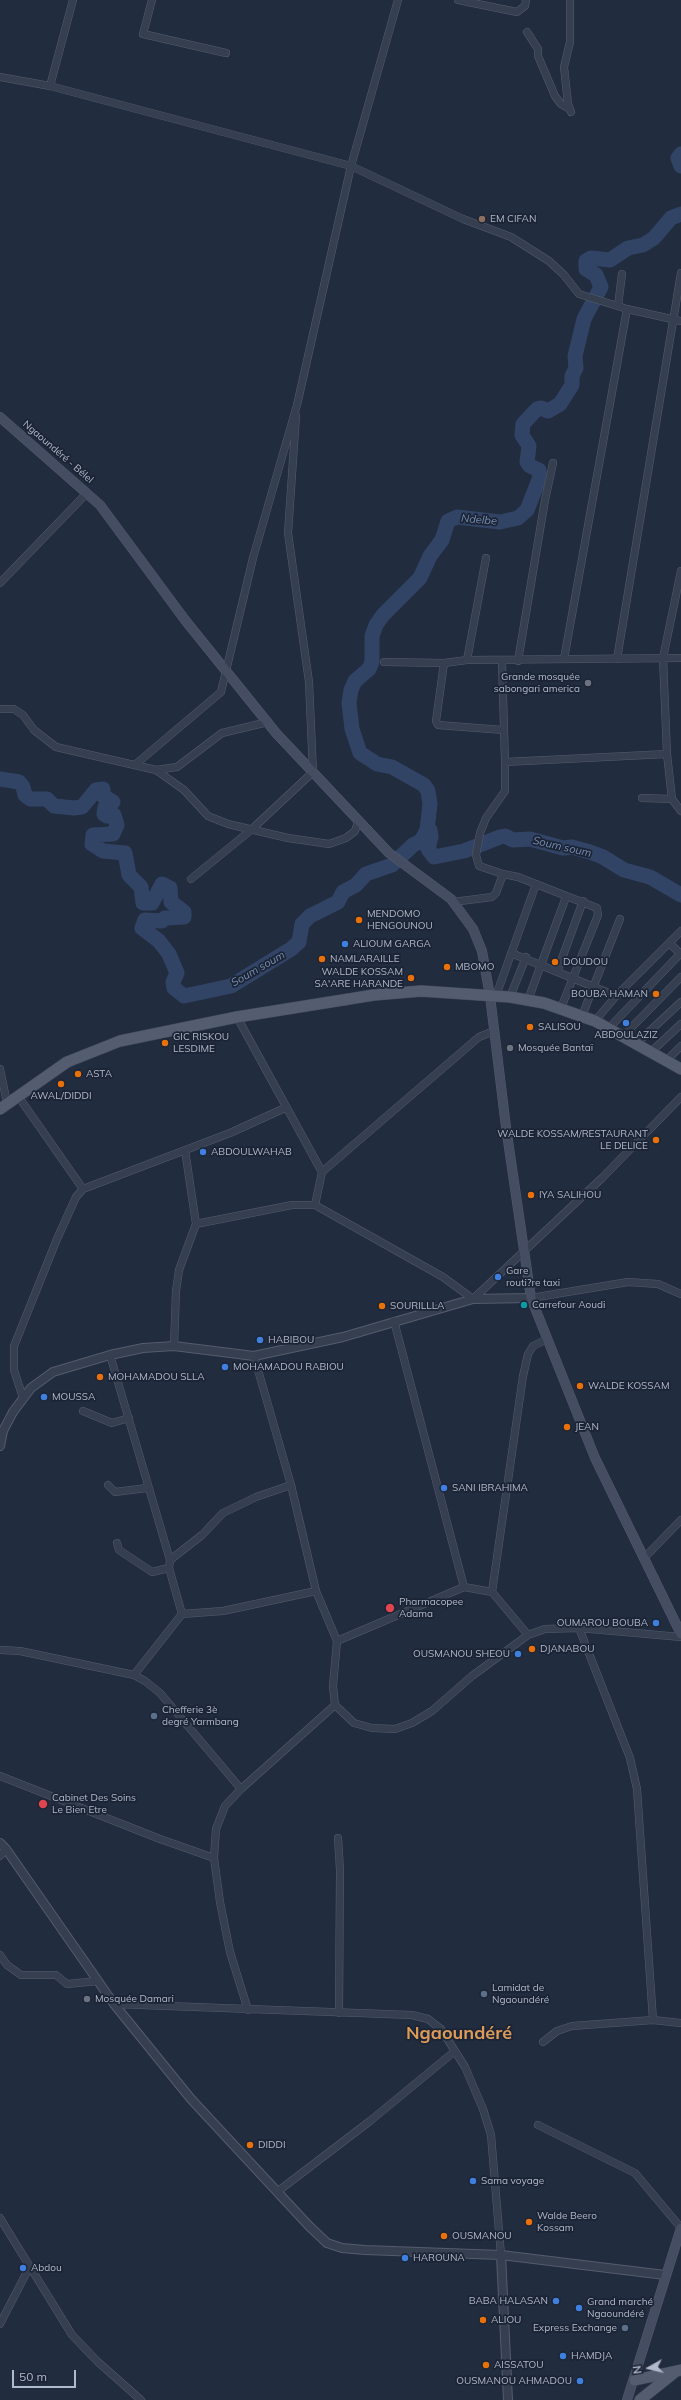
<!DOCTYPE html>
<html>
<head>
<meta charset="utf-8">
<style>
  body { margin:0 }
  #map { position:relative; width:681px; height:2400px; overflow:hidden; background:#222c3f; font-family:Mulish,sans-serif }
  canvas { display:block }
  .north { position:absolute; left:629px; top:2348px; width:40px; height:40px; -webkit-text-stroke:3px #1b2434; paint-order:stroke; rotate:262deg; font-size:11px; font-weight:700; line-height:16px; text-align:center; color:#b2b9ca }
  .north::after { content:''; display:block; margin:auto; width:14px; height:18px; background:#b2b9ca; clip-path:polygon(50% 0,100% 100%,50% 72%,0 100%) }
  .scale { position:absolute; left:12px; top:2370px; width:64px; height:18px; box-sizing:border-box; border:2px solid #b2b9ca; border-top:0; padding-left:5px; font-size:12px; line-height:14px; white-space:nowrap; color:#b2b9ca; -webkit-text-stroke:3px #1b2434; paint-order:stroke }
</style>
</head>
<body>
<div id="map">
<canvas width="681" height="2400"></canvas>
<div class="north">N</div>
<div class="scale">50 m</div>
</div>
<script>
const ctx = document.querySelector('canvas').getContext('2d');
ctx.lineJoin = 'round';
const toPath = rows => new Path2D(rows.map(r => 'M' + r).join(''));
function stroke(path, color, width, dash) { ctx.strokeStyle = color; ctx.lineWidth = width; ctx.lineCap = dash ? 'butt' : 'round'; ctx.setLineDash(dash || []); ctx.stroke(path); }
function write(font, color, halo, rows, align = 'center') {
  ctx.font = font + ' Mulish,sans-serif'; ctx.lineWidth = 3.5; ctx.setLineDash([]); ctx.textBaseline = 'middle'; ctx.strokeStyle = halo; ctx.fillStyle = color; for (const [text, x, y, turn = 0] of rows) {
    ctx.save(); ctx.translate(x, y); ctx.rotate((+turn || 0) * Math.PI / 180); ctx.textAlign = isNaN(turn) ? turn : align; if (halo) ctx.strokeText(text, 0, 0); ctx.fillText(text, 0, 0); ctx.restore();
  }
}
stroke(toPath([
  [681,154,678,158,681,166],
  [0,779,19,782,23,787,25,795,30,799,47,799,54,806,74,808,82,807,96,790,103,789,103,796,113,802,105,807,104,814,107,816,114,815,117,825,113,834,93,835,92,844,103,851,125,853,129,875,141,887,143,903,152,903,162,884,170,888,171,902,184,912,184,917,165,918,162,921,145,920,142,928,159,941,169,954,177,973,173,982,174,988,184,996,231,986,291,949,299,942,302,924,310,916,338,902,343,892,356,885,366,874,392,865,413,845,421,841,427,830,430,830,431,837,428,849,434,857,464,851,500,837,505,836,513,840,530,839,563,848,572,847,590,852,603,857,624,870,650,877,681,895],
  [427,830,430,804,428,791,424,785,392,767,377,764,360,753,352,729,349,703,351,690,355,681,369,669,372,662,372,636,376,625,383,615,420,578,430,556,442,540,448,521,457,517,500,522,518,518,527,510,540,477,539,470,530,466,527,462,529,446,522,435,523,424,537,409,541,408,548,411,560,404,572,385,572,376,576,368,575,356,584,319,601,287,596,275,586,269,586,261,591,258,610,260,628,248,643,245,654,238,671,218,681,214]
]), '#324466', 15);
const minor = toPath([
  [152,0,143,34,226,53],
  [458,0,517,12,525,6,526,0],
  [570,0,570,42,564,67,568,104,571,112],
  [527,32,538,49,538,56,555,96,561,104,568,108],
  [0,77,50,86,351,166,463,219,511,237,549,261,564,275,579,294,627,309,681,321],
  [50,86,73,0],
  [618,306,622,274],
  [0,583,87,493],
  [564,659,627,309],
  [617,659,681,273],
  [467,660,486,558],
  [502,661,505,762,667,754],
  [518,661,545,500,553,463],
  [384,662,444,663,467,660,681,658],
  [444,663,436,721,438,725,503,730],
  [0,709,14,709,23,715,34,730,56,747,156,770,184,790,208,816,228,824,288,838,329,844,346,838,355,831,358,822],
  [136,764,221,692,253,558,297,405,351,166,398,0],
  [156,770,177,767,222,733,268,722],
  [642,798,672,799,681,811],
  [672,799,667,754,663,658,681,571],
  [503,874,479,866,476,855,480,833,486,818,505,791,505,762],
  [191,879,251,830,313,772,309,682,288,533,296,416],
  [453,902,492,897,496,893,503,874,518,877,597,908,598,915,561,1008],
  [669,943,681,954],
  [511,953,616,996],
  [557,972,583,901],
  [496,996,536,884],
  [510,997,526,957],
  [528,1000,566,897],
  [582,1016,620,919],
  [237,1017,322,1172],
  [595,1021,616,996,681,931],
  [609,1028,681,953],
  [623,1036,681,977],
  [637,1043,681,1002],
  [651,1052,681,1024],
  [667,1060,681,1046],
  [0,1069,7,1103],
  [18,1096,83,1189],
  [185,1150,196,1224],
  [315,1205,322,1172,479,1037,494,1031],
  [531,1298,628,1282,658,1284,681,1294],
  [394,1321,464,1587],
  [547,1339,533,1346,528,1354,523,1376,492,1592,528,1635,545,1629,579,1628,681,1637],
  [174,1346,176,1291,179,1270,196,1224,292,1205,315,1205,443,1277,473,1299,602,1178,681,1097],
  [110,1355,170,1560,169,1568,182,1614],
  [254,1356,291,1485,316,1591,337,1641],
  [23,1398,14,1370,14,1346,57,1239,76,1197,83,1189,230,1133,285,1108],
  [83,1411,112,1423,129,1418],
  [108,1485,115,1492,147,1488],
  [117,1543,119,1550,152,1572,169,1568],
  [644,1558,681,1520],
  [170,1560,202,1535,223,1513,256,1497,291,1485],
  [492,1592,464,1587,337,1641,333,1686,335,1705,354,1723,372,1728,395,1729,412,1723,432,1711,472,1676,528,1635],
  [579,1628,630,1758,637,1789,653,2020],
  [0,1650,20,1651,134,1675,145,1681,160,1693,241,1789],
  [134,1675,182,1614,223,1611,316,1591],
  [0,1776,160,1839,214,1858],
  [338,1838,340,1870,339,2013],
  [0,1856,6,1849],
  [0,1955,7,1965,21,1975,56,1975,67,1984,98,1981],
  [114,2004,412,2015,428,2019,441,2029,465,2067,483,2109,491,2135,501,2255],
  [248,2010,230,1952,220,1902,214,1858,216,1829,225,1806,241,1789,335,1705],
  [543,2042,557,2031,572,2026,653,2020,681,2023],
  [538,2125,635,2173,681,2228],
  [277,2192,370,2121,455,2051],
  [0,2218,72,2335,98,2362,141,2400],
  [0,2324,30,2266]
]);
const tertiary = toPath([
  [0,1446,3,1431,13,1412,31,1388,53,1372,110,1355,143,1348,174,1346,254,1356,343,1337,473,1299,531,1298],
  [0,1843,6,1849,114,2004,191,2099,309,2226,327,2243,342,2248,365,2250,501,2255,665,2275],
  [501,2255,508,2400]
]);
const secondary = toPath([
  [0,417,100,505,185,620,276,733,389,853,451,899,473,929,482,951,490,996,506,1127,531,1298,595,1458,681,1634],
  [627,2400,681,2228]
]);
const primary = toPath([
  [0,1109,67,1062,120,1041,237,1017,374,995,421,991,510,997,544,1003,595,1021,681,1069],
  [635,2380,681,2370],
  [640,2400,675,2372]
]);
stroke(minor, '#545c6d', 8);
stroke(tertiary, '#545c6d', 10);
stroke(secondary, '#545c6d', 10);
stroke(primary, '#3f4858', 12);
stroke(minor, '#363f4f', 7);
stroke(tertiary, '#363f4f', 8);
stroke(secondary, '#444d62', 9);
stroke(primary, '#545d6f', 11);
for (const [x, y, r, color] of [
  [482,219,4,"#8d6e63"],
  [588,683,4,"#6b7280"],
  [359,920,4,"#e8710a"],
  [345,944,4,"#3f7fe0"],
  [322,959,4,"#e8710a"],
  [555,962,4,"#e8710a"],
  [447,967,4,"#e8710a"],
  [411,978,4,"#e8710a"],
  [656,994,4,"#e8710a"],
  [626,1023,4,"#3f7fe0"],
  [530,1027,4,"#e8710a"],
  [165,1043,4,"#e8710a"],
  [510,1048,4,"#6b7280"],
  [78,1074,4,"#e8710a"],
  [61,1084,4,"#e8710a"],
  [656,1140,4,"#e8710a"],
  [203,1152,4,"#3f7fe0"],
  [531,1195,4,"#e8710a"],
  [498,1277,4,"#3f7fe0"],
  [524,1305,4,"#0f9aa8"],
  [382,1306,4,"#e8710a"],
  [260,1340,4,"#3f7fe0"],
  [225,1367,4,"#3f7fe0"],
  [100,1377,4,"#e8710a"],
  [580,1386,4,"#e8710a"],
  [44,1397,4,"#3f7fe0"],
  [567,1427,4,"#e8710a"],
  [444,1488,4,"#3f7fe0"],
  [390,1608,5,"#e0444e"],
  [656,1623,4,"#3f7fe0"],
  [532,1649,4,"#e8710a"],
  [518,1654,4,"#3f7fe0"],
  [154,1716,4,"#5c6f8a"],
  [43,1804,5,"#e0444e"],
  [484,1994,4,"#5c6f8a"],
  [87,1999,4,"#6b7280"],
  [250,2145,4,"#e8710a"],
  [473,2181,4,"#3f7fe0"],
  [529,2222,4,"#e8710a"],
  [444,2236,4,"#e8710a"],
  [405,2258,4,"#3f7fe0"],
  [23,2268,4,"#3f7fe0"],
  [556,2301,4,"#3f7fe0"],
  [579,2308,4,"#3f7fe0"],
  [483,2320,4,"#e8710a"],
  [625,2328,4,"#5c6f8a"],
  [563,2356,4,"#3f7fe0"],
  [486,2365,4,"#e8710a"],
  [580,2381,4,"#3f7fe0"]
]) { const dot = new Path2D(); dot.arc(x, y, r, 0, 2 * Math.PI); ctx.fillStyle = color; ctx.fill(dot); stroke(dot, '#1b2434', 1.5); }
write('10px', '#b2b9ca', '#1b2434', [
  ["EM CIFAN",490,219],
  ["Grande mosquée",580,677,"right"],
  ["sabongari america",580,689,"right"],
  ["MENDOMO",367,914],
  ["HENGOUNOU",367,926],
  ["ALIOUM GARGA",353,944],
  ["NAMLARAILLE",330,959],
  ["DOUDOU",563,962],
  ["MBOMO",455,967],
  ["WALDE KOSSAM",403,972,"right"],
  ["SA'ARE HARANDE",403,984,"right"],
  ["BOUBA HAMAN",648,994,"right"],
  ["SALISOU",538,1027],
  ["ABDOULAZIZ",626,1035,"center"],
  ["GIC RISKOU",173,1037],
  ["LESDIME",173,1049],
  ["Mosquée Bantaï",518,1048],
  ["ASTA",86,1074],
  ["AWAL/DIDDI",61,1096,"center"],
  ["WALDE KOSSAM/RESTAURANT",648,1134,"right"],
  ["LE DELICE",648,1146,"right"],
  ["ABDOULWAHAB",211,1152],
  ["IYA SALIHOU",539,1195],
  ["Gare",506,1271],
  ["routi?re taxi",506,1283],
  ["Carrefour Aoudi",532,1305],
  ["SOURILLLA",390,1306],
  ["HABIBOU",268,1340],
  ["MOHAMADOU RABIOU",233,1367],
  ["MOHAMADOU SLLA",108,1377],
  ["WALDE KOSSAM",588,1386],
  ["MOUSSA",52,1397],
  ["JEAN",575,1427],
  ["SANI IBRAHIMA",452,1488],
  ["Pharmacopee",399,1602],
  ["Adama",399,1614],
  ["OUMAROU BOUBA",648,1623,"right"],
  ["DJANABOU",540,1649],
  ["OUSMANOU SHEOU",510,1654,"right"],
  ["Chefferie 3è",162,1710],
  ["degré Yarmbang",162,1722],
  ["Cabinet Des Soins",52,1798],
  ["Le Bien Etre",52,1810],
  ["Lamidat de",492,1988],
  ["Ngaoundéré",492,2000],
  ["Mosquée Damari",95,1999],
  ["DIDDI",258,2145],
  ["Sama voyage",481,2181],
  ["Walde Beero",537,2216],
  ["Kossam",537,2228],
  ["OUSMANOU",452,2236],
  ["HAROUNA",413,2258],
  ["Abdou",31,2268],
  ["BABA HALASAN",548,2301,"right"],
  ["Grand marché",587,2302],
  ["Ngaoundéré",587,2314],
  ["ALIOU",491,2320],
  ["Express Exchange",617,2328,"right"],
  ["HAMDJA",571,2356],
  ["AISSATOU",494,2365],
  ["OUSMANOU AHMADOU",572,2381,"right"]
], 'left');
write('10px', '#b2b9ca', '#1b2434', [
  ["Ngaoundéré - Bélel",58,452,41]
]);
write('italic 11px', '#778eb4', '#1b2434', [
  ["Ndelbe",479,520,5],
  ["Soum soum",562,847,13],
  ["Soum soum",258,969,-30]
]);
write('bold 18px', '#dd9b5a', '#1b2434', [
  ["Ngaoundéré",459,2034]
]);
</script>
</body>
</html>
